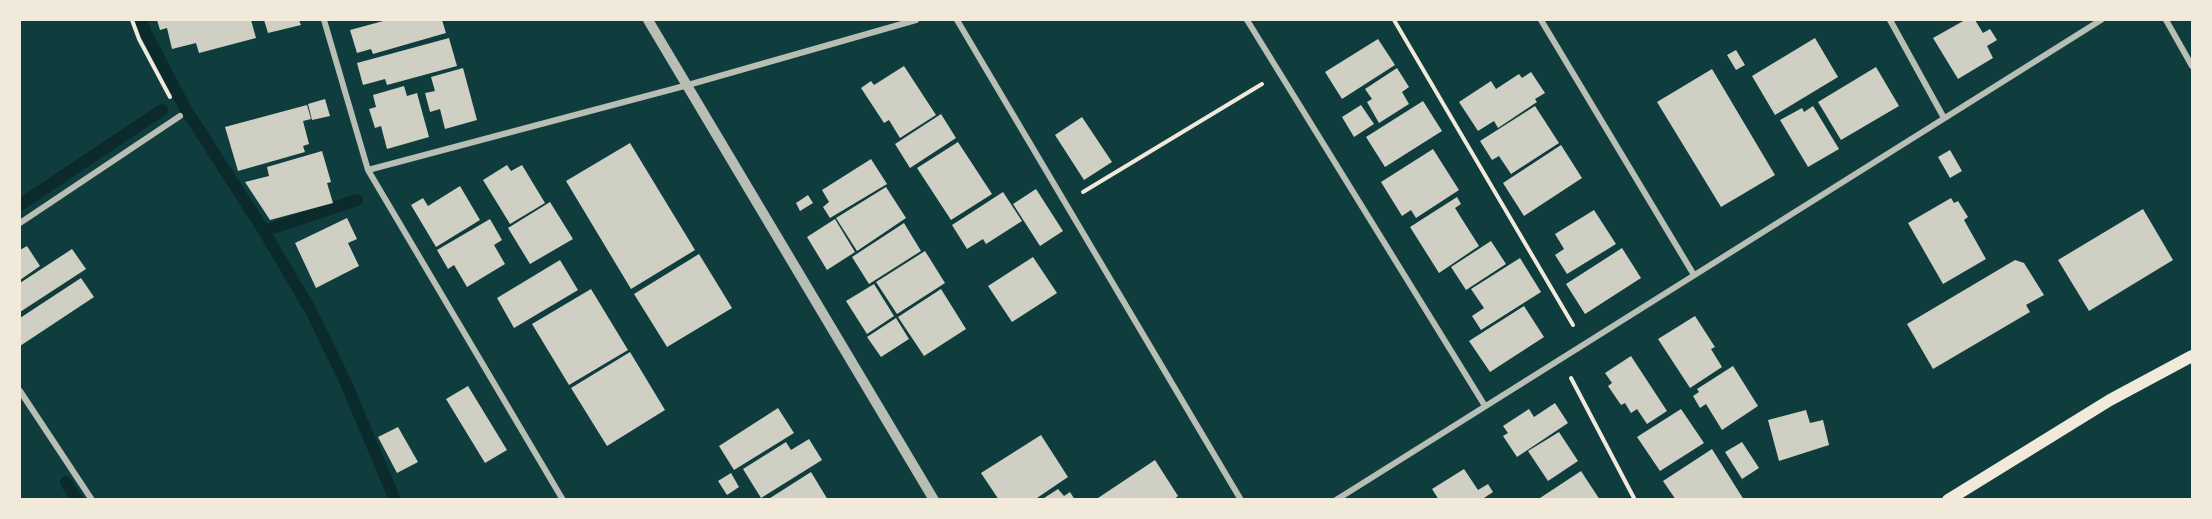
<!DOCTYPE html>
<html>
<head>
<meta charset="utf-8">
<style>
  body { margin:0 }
  #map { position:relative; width:2212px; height:519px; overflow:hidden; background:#0f3d3e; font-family:"DejaVu Sans",sans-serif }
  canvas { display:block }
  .frame { position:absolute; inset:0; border:21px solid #f1e9da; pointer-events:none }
</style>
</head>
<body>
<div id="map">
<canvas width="2212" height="519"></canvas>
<div class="frame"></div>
</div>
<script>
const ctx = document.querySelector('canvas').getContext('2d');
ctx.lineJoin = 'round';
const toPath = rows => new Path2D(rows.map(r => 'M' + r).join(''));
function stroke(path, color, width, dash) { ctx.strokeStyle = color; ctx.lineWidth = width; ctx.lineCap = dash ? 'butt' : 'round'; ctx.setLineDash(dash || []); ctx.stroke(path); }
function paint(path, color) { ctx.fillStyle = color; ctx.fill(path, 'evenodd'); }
stroke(toPath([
  [141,20,146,33,185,108,264,231,311,311,346,383,395,500],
  [20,205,162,110],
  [264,231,357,200],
  [66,482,77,500]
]), '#0a2a2b', 12);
paint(toPath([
  [157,20,251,20,256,38,199,53,196,43,172,49,167,28,160,30],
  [264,20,299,20,301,25,268,33],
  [387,20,442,20,446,33,373,54,371,49,357,53,350,30],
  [1965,20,1975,20,1983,33,1990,29,1997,40,1987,46,1993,58,1958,79,1933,38],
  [449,38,457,66,387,85,385,79,363,85,357,63],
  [1815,38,1838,77,1775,115,1752,76],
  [1378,39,1395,65,1342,99,1325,72],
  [1736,50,1745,65,1736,70,1727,55],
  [904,66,936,115,900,138,889,120,884,123,861,88,871,81,874,85],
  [1876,67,1899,106,1841,140,1818,102],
  [463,68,477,120,445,129,440,109,430,112,425,93,435,91,431,77],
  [1397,68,1409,87,1402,92,1409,104,1379,123,1367,102,1372,99,1365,89],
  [1712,69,1775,175,1721,207,1657,102],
  [1531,72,1545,93,1535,99,1537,102,1498,128,1494,121,1478,131,1459,102,1491,81,1496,89,1519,74,1522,78],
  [404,86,407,96,417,93,429,137,387,149,381,126,375,128,369,109,376,107,373,95],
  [325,99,330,116,312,120,308,104],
  [1423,101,1442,131,1385,167,1366,137],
  [307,105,311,119,303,121,309,144,303,146,305,152,238,171,225,127],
  [1361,105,1374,124,1354,137,1342,117],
  [1535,106,1559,143,1511,174,1499,156,1492,160,1480,141],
  [1813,106,1839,149,1808,167,1780,120,1802,108,1804,112],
  [941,114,956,138,910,168,895,144],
  [1082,117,1112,162,1084,180,1055,135],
  [958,142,992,194,951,220,917,168],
  [630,143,695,250,631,289,566,181],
  [1561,145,1582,178,1524,216,1503,183],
  [1433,149,1459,190,1416,218,1411,210,1402,216,1381,182],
  [1950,150,1962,171,1950,178,1938,157],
  [322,151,331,182,327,183,333,203,270,220,245,182,269,176,267,167],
  [871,159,887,184,830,218,823,207,829,202,822,190],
  [507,165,511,171,522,165,545,203,510,224,483,180],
  [460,186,480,220,436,247,411,205,423,198,428,206],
  [886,187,906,218,857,251,836,218],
  [1036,189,1063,231,1040,246,1013,204],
  [1003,192,1022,221,986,244,983,239,967,249,952,225],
  [808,195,813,203,800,211,796,203],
  [1457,197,1461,204,1455,208,1479,246,1439,273,1410,227],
  [1951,198,1954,203,1958,201,1968,217,1964,220,1986,259,1943,284,1908,223],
  [550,202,573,239,530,264,508,228],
  [2143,209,2173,260,2089,311,2058,260],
  [1594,210,1616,244,1567,274,1555,255,1564,249,1555,234],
  [347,218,357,239,348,243,359,266,316,288,295,243],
  [490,219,502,240,494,245,505,264,467,287,454,265,448,269,437,250],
  [835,219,855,252,827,270,807,237],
  [904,223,921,251,869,284,852,257],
  [1491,241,1506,264,1466,290,1451,267],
  [27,246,40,266,20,280,20,250],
  [1622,248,1641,278,1585,314,1566,284],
  [72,249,86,269,20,312,20,283],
  [925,251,945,283,897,314,876,282],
  [699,254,732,308,667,347,634,294],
  [1033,257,1057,293,1012,322,988,286],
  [1520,258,1541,292,1481,330,1472,316,1484,308,1471,289],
  [560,260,578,290,514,328,497,298],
  [2015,260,2024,263,2044,295,2026,305,2030,312,1933,369,1907,324],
  [81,278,94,297,20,346,20,318],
  [874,284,894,316,867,334,846,301],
  [591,289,628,350,569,385,532,324],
  [941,289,966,329,924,356,898,317],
  [1524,306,1544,337,1490,372,1469,341],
  [1695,316,1715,347,1711,349,1722,367,1690,388,1658,339],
  [896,318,909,339,881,357,867,337],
  [630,352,665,410,607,446,571,388],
  [1631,356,1667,411,1647,424,1637,409,1631,413,1625,403,1621,405,1608,386,1612,383,1605,373],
  [1733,366,1758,406,1722,430,1706,404,1700,408,1693,396,1699,392,1697,389],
  [468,386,507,450,485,463,446,399],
  [1555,403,1568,423,1517,457,1503,436,1508,433,1503,426,1529,409,1534,417],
  [778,408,794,433,734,470,719,446],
  [1681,409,1704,443,1660,471,1637,437],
  [1806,410,1810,423,1823,420,1829,445,1779,461,1768,420],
  [398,427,418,462,397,473,378,437],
  [1559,432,1578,461,1548,481,1528,451],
  [1041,435,1068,477,1034,500,999,500,981,473],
  [809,439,822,460,761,498,743,469,786,442,791,450],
  [1742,442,1759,468,1742,479,1725,452],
  [1712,449,1744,500,1676,500,1663,481],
  [1155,460,1178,496,1173,500,1095,500],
  [1464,469,1478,490,1488,484,1493,492,1481,500,1439,500,1432,489],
  [1581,471,1600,500,1537,500],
  [811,472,828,500,767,500],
  [731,473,739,487,727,495,718,481],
  [1058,489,1064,496,1070,492,1075,500,1041,500]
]), '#cfcfc3');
stroke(toPath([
  [132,20,139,39,170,97],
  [1394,20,1573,325],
  [1083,192,1262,84],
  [1571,378,1635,500]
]), '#f1e9da', 4);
stroke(toPath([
  [324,20,368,170,563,500],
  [957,20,1241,500],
  [1247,20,1485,406],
  [1541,20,1694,275],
  [1890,20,1944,118],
  [2166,20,2192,66],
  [368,170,688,85,916,20],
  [20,223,180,116],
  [20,391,92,500],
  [1336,500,2101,20]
]), '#b8beb3', 6);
stroke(toPath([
  [648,20,934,500]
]), '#b8beb3', 10);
stroke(toPath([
  [1948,500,2110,400,2192,356]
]), '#f1e9da', 12);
</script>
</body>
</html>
